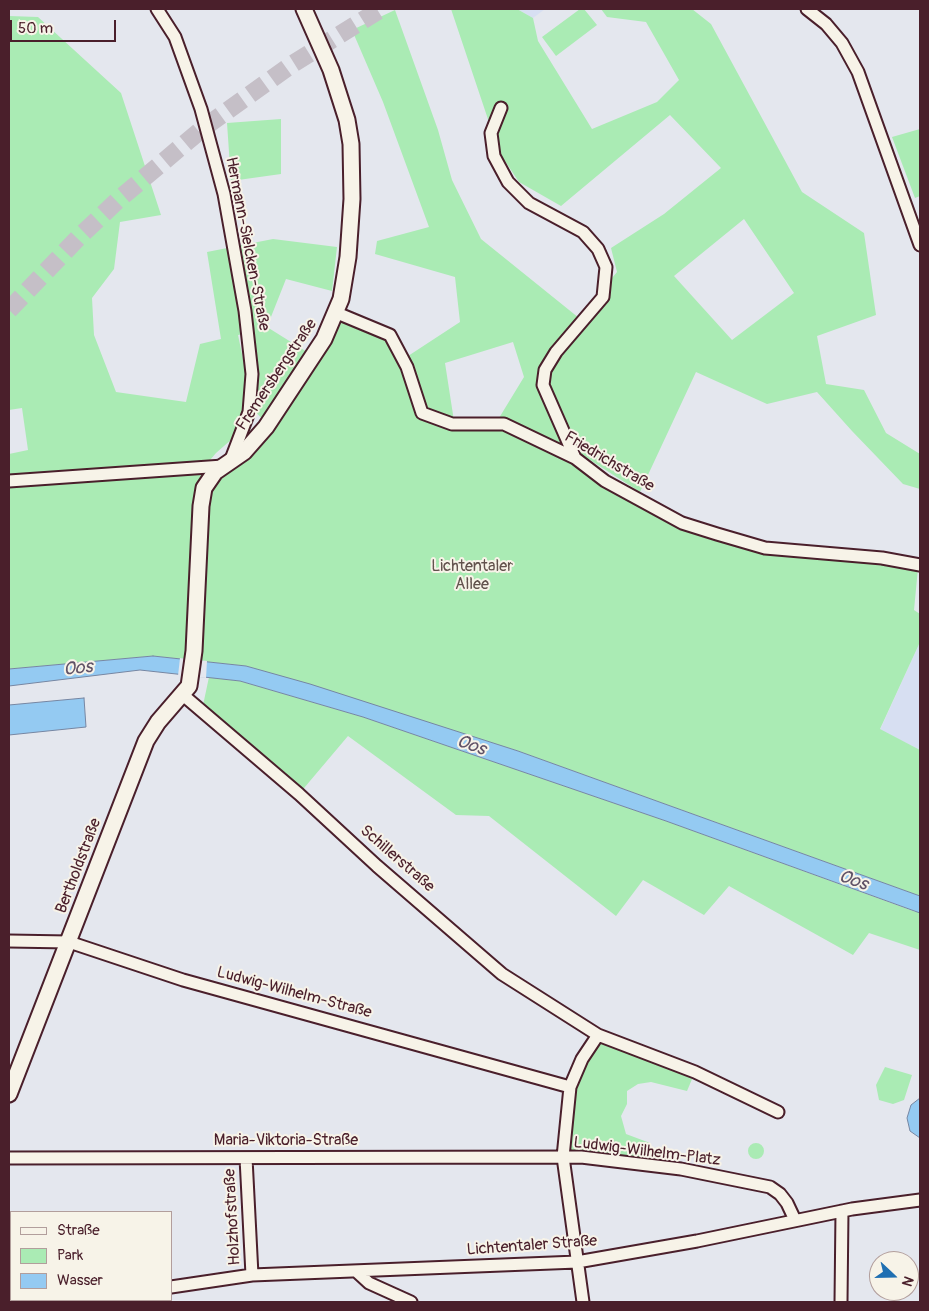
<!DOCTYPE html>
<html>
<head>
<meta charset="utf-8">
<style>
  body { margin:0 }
  #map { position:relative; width:929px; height:1311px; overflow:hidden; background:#e4e7ee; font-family:Pangolin,sans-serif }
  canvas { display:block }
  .frame { position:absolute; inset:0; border:10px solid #4a1f2b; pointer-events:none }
  .legend { position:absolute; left:10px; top:1211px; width:162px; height:90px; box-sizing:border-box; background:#f7f3e8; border:1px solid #b29e9c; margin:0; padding:6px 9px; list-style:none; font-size:15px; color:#4a1f2b }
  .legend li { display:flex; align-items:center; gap:10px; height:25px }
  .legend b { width:25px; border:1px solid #b29e9c }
  .north { position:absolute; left:869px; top:1251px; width:50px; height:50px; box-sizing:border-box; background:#f7f3e8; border:1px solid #b29e9c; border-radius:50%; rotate:111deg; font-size:14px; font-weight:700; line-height:20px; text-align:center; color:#4a1f2b }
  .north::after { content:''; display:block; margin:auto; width:18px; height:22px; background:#1f6fb2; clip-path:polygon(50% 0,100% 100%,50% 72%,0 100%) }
  .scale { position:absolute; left:10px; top:20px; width:106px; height:22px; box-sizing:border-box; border:2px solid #4a1f2b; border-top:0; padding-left:6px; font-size:15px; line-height:18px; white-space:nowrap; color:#4a1f2b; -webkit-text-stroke:4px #f7f3e8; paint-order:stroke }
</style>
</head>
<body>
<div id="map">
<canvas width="929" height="1311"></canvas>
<div class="frame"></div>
<ul class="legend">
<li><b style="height:6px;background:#f7f3e8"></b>Straße</li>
<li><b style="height:14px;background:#aaebb4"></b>Park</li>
<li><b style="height:14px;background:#94caf2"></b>Wasser</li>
</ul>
<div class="north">N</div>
<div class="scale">50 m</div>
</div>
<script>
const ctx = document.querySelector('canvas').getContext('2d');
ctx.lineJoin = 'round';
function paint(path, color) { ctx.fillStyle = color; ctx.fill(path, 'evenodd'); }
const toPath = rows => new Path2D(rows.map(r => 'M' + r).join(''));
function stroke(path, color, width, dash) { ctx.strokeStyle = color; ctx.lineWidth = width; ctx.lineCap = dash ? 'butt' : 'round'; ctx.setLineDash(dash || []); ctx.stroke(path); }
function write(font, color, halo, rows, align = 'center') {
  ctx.font = font + ' Pangolin,sans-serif'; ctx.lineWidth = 4; ctx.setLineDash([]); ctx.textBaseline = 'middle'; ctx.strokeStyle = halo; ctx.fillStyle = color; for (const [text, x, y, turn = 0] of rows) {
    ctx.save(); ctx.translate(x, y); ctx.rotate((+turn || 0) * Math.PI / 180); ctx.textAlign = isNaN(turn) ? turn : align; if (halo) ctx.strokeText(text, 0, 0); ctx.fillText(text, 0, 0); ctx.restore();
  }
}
paint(toPath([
  [517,9,545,9,533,18],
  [920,642,920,750,880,730]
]), '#d7dff2');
paint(toPath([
  [451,9,517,9,533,18,538,41,592,129,657,102,679,80,646,22,607,17,601,9,692,9,711,24,802,192,864,233,876,315,817,336,826,384,864,390,886,433,920,454,920,489,903,484,852,431,817,392,767,404,696,372,640,492,579,453,499,418,524,377,513,342,445,363,454,421,424,412,405,358,460,322,455,277,375,254,377,241,429,227,383,102,352,30,395,10,438,130,452,180,481,239,579,318,617,272,611,248,664,214,721,168,670,115,561,206,519,182,499,152],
  [744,219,794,293,732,340,674,276],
  [580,9,584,9,597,25,556,56,542,37],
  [9,16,38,17,121,93,161,215,120,222,114,269,92,298,94,335,116,392,186,402,200,344,221,339,207,252,273,239,337,247,332,291,286,279,267,327,307,352,264,421,253,409,251,333,238,335,246,373,243,409,232,439,216,453,205,466,244,452,337,313,390,335,422,413,452,424,504,424,605,481,717,534,918,568,914,610,920,614,920,642,880,729,920,750,920,896,518,751,246,666,153,656,9,669,9,454,28,450,22,408,9,410],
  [281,119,281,174,231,181,227,123],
  [920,129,920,196,915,198,892,137],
  [209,677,240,681,363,717,666,821,916,912,920,903,920,950,869,933,853,955,729,886,704,915,643,880,616,916,489,816,456,815,348,736,299,794,202,710],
  [598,1035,695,1072,687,1091,651,1082,638,1084,627,1091,627,1104,621,1116,626,1134,650,1143,639,1164,563,1157,570,1087],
  [885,1067,912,1075,904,1100,893,1104,879,1100,876,1085],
  '748 1151a8 8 0 1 1 16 0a8 8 0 1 1-16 0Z'
]), '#aaebb4');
const water = toPath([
  [153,656,246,666,310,684,518,751,920,896,920,913,666,821,363,717,240,681,140,670,9,686,9,669,153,656],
  [84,698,86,727,9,735,9,705,84,698],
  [920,1098,920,1138,910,1131,907,1118,911,1105,920,1098]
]);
paint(water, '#94caf2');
stroke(water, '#7686a2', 1);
paint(toPath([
  [180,658,207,661,206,678,178,676]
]), '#e4e7ee');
stroke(toPath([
  [9,310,78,238,118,200,202,129,291,65,381,9]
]), '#c5bfc7', 18, [18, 9]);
const street = toPath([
  [157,9,175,37,201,109,224,194,245,311,252,374,249,412,230,462],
  [807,9,826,24,842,43,858,72,920,245],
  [501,108,491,133,494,156,508,182,529,203,583,232,598,249,606,267,603,297,556,352,545,370,543,385,575,458],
  [337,313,390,335,407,367,422,413,452,424,504,424,575,458,605,481,682,523,717,534,765,548,882,558,920,565],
  [9,481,223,466],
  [183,695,299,794,377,866,502,974,598,1035,695,1072,778,1112],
  [9,941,69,942,183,980,570,1087],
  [9,1158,581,1157,681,1169,770,1187,780,1194,787,1203,795,1220],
  [246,1158,252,1275],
  [357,1272,369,1283,411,1302],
  [171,1287,252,1275,577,1262,697,1241,852,1209,920,1200],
  [67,1302,86,1300],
  [583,1302,563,1157,570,1087,582,1059,598,1035],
  [841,1302,842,1211]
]);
const secondary = toPath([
  [9,1094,146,741,158,722,189,686,194,651,201,506,204,488,215,472,244,452,266,427,324,339,341,299,348,257,352,199,351,144,347,120,331,70,304,9]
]);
stroke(street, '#4a1f2b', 15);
stroke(secondary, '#4a1f2b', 19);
stroke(street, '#f7f3e8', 11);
stroke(secondary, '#f7f3e8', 15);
write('16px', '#4a1f2b', '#f7f3e8', [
  ["Hermann-Sielcken-Straße",247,244,79],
  ["Fremersbergstraße",277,375,-56],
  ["Friedrichstraße",609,462,31],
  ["Schillerstraße",397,859,41],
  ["Bertholdstraße",79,866,-69],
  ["Ludwig-Wilhelm-Straße",294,993,15],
  ["Maria-Viktoria-Straße",286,1141],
  ["Ludwig-Wilhelm-Platz",647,1152,7],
  ["Holzhofstraße",233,1217,-93],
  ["Lichtentaler Straße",532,1246,-4]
]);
write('16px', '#62524d', '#f7f3e8', [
  ["Lichtentaler",472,567],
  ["Allee",472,585]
]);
write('italic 18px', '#605267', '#f7f3e8', [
  ["Oos",78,669,-6],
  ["Oos",471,746,19],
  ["Oos",853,881,19]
]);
</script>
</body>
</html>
